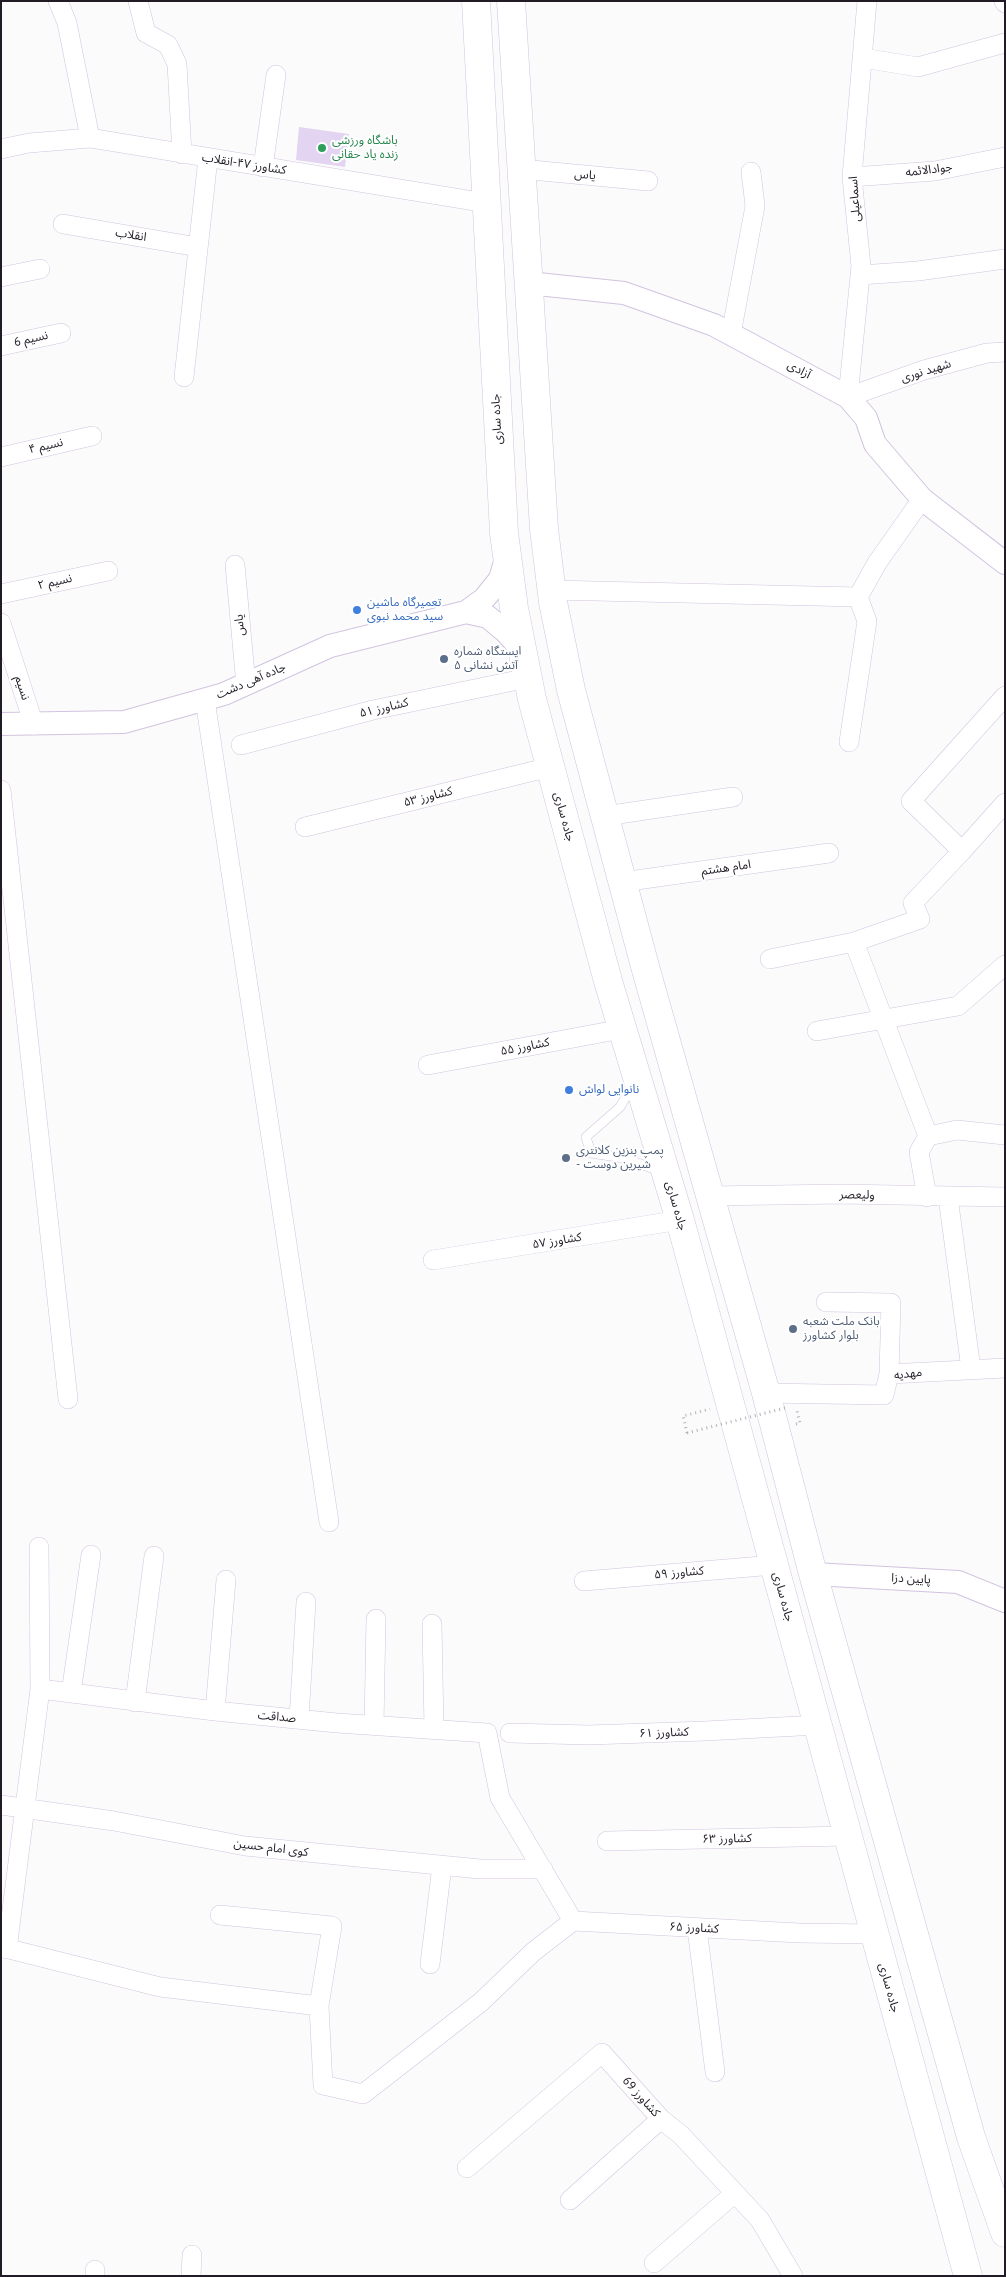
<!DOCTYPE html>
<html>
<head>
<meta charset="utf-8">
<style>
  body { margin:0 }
  #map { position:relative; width:1006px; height:2277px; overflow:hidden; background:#fbfbfb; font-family:"PT Sans",sans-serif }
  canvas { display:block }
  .frame { position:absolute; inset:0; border:2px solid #211b26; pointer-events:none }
</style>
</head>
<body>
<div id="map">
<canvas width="1006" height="2277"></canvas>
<div class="frame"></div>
</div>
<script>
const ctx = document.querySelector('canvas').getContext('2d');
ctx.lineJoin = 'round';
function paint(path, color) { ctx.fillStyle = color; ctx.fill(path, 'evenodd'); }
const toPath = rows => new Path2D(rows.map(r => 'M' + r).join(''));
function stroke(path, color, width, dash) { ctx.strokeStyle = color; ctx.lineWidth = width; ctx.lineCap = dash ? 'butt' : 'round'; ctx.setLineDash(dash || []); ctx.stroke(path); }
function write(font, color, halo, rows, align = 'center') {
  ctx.font = font + ' "PT Sans","Noto Sans Arabic",sans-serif'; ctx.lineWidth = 4; ctx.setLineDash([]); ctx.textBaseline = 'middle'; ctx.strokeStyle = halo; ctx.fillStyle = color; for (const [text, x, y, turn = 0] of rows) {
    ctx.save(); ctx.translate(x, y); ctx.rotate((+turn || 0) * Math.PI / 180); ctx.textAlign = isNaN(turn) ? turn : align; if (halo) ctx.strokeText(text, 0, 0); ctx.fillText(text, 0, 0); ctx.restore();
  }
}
paint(toPath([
  [299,127,349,134,345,167,296,160]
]), '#e3d4f2');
const service = toPath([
  [633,1085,620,1107,586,1137,591,1153,624,1158,660,1171]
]);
const minor = toPath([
  [58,1,67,23,90,138],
  [138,1,146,33,168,45,177,64,182,154],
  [867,1,852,177,861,266,848,397,924,370,987,353,1005,352],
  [1004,1,1005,3],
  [863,58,918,67,1005,43],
  [1,149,29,143,90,138,486,203],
  [263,167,276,75],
  [521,169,648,181],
  [852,177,935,171,1005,157],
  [63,224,198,247],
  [860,275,918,271,1005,259],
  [1,277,40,269],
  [731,334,755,206,751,172],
  [1,346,61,333],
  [184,377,208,158],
  [1,457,92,436],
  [235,565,246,685],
  [551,590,858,597,877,563,922,499],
  [1,594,108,571],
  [1,623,34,725],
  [205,700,329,1522],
  [849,742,867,621,858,597],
  [241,745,373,710,528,678],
  [1,790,68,1399],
  [605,816,733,797],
  [305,827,550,767],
  [962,851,1005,803],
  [622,882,829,853],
  [770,959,854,942],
  [817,1031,958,1006,1005,965],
  [428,1065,622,1029],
  [928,1136,957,1130,1005,1135],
  [710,1196,842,1194,1005,1197],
  [927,1197,919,1152,928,1136,854,942,920,919,913,903,962,851,911,801,1005,696],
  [948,1197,971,1369],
  [433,1260,680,1220],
  [826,1302,891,1303,889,1374],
  [766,1393,884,1395,889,1374,1005,1368],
  [39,1547,40,1689],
  [584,1581,774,1565],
  [432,1624,434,1729],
  [71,1693,91,1555],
  [135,1702,154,1556],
  [215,1711,226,1580],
  [299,1719,306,1602],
  [374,1725,376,1619],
  [510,1733,589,1735,705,1731,818,1725],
  [1,1805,114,1821,245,1846,480,1869,543,1869],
  [607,1841,848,1836],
  [697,1928,715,2072],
  [1,1947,160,1987,319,2006,332,1926,220,1915],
  [7,1949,40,1689,215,1711,337,1723,487,1733,500,1798,573,1921,799,1933,875,1934],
  [430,1964,442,1866],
  [319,2006,323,2085,363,2094,481,2002,533,1952,573,1921],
  [467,2168,602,2053,661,2119,681,2135,760,2220,793,2276],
  [570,2200,661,2119],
  [654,2263,735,2193],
  [95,2270,95,2276],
  [191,2276,192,2255]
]);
const tertiary = toPath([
  [528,283,624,293,714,325,848,397,866,418,875,444,922,499,1005,563],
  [466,612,488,617,506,632,522,650],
  [1,724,124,722,224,694,330,646,466,612,484,599,500,579,507,555],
  [813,1574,958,1582,1005,1601]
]);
const trunk = toPath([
  [476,1,504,533,514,608,532,699,608,981,680,1220,968,2276],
  [511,1,544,529,553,602,571,690,646,970,766,1393,813,1574,971,2137,1005,2233]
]);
stroke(service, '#d2c3e0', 10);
stroke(minor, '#d2c3e0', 20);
stroke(tertiary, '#d2c3e0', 24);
stroke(trunk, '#d2c3e0', 29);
stroke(toPath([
  [796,1424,800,1423,797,1411],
  [687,1433,683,1416,710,1409]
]), '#b3b1b4', 3, [1, 4]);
stroke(service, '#fff', 9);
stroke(minor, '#fff', 19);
stroke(tertiary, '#fff', 22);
stroke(trunk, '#fff', 28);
stroke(toPath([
  [687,1433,785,1408]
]), '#b3b1b4', 3, [1, 4]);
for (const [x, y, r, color] of [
  [322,148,5,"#2e9e5b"],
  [357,610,5,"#3f7fe0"],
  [444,659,5,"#5c6f8a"],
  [569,1090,5,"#3f7fe0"],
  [566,1158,5,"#5c6f8a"],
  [793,1329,5,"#5c6f8a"]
]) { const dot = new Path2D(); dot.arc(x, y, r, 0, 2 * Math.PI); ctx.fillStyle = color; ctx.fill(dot); stroke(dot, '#fff', 2); }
write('12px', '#27864d', '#fff', [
  ["باشگاه ورزشی",332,141],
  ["زنده یاد حقانی",332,155]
], 'left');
write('12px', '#211b26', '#fff', [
  ["کشاورز ۴۷-انقلاب",244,164,9],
  ["جوادالائمه",929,170,-7],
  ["یاس",585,175,5],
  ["اسماعیلی",855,199,-94],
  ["انقلاب",131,235,9],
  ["نسیم 6",31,339,-13],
  ["آزادی",799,370,28],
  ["شهید نوری",926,371,-17],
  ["جاده ساری",497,419,-93],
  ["نسیم ۴",46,446,-13],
  ["نسیم ۲",55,582,-13],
  ["یاس",240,625,-95],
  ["جاده آهی دشت",251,681,-23],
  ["نسیم",22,688,72],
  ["کشاورز ۵۱",384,708,-13],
  ["کشاورز ۵۳",428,797,-14],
  ["جاده ساری",564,817,75],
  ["امام هشتم",726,868,-8],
  ["کشاورز ۵۵",525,1047,-11],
  ["ولیعصر",857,1195,1],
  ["جاده ساری",676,1206,74],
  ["کشاورز ۵۷",557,1241,-9],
  ["مهدیه",908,1374,-7],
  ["کشاورز ۵۹",679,1573,-5],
  ["پایین دزا",911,1579,3],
  ["جاده ساری",783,1597,75],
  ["صداقت",277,1717,5],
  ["کشاورز ۶۱",664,1733,-2],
  ["کشاورز ۶۳",727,1839,-1],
  ["کوی امام حسین",271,1848,7],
  ["کشاورز ۶۵",694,1928,3],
  ["جاده ساری",889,1988,75],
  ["کشاورز 69",641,2097,48]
]);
write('12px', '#366cbe', '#fff', [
  ["تعمیرگاه ماشین",367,603],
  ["سید محمد نبوی",367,617],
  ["نانوایی لواش",579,1090]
], 'left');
write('12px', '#4e5e75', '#fff', [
  ["ایستگاه شماره",454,652],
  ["۵ آتش نشانی",454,666],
  ["پمپ بنزین کلانتری",576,1151],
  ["- شیرین دوست",576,1165],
  ["بانک ملت شعبه",803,1322],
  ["بلوار کشاورز",803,1336]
], 'left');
</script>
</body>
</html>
